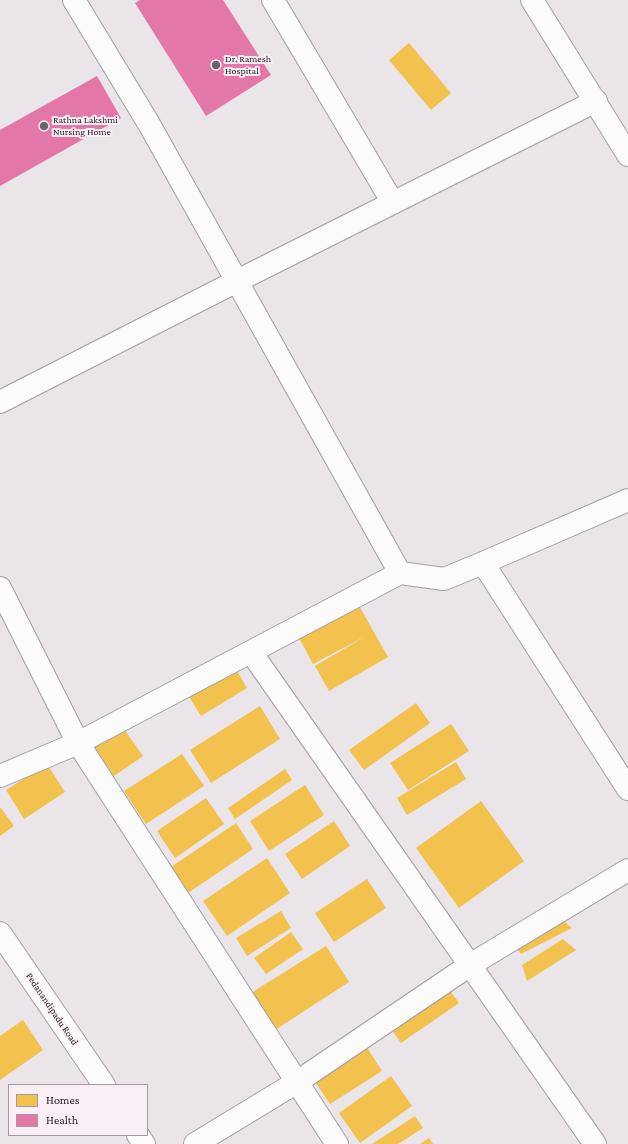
<!DOCTYPE html>
<html>
<head>
<meta charset="utf-8">
<style>
  body { margin:0 }
  #map { position:relative; width:628px; height:1144px; overflow:hidden; background:#eae5e9; font-family:"Crimson Pro",serif }
  canvas { display:block }
  .legend { position:absolute; left:8px; top:1084px; width:140px; height:52px; box-sizing:border-box; background:#fbeff7; border:1px solid #a49ba1; margin:0; padding:5px 7px; list-style:none; font-size:12px; color:#221e21 }
  .legend li { display:flex; align-items:center; gap:8px; height:20px }
  .legend b { width:20px; border:1px solid #a49ba1 }
</style>
</head>
<body>
<div id="map">
<canvas width="628" height="1144"></canvas>
<ul class="legend">
<li><b style="height:11px;background:#f2c14e"></b>Homes</li>
<li><b style="height:11px;background:#e377a8"></b>Health</li>
</ul>
</div>
<script>
const ctx = document.querySelector('canvas').getContext('2d');
ctx.lineJoin = 'round';
function paint(path, color) { ctx.fillStyle = color; ctx.fill(path, 'evenodd'); }
const toPath = rows => new Path2D(rows.map(r => 'M' + r).join(''));
function stroke(path, color, width, dash) { ctx.strokeStyle = color; ctx.lineWidth = width; ctx.lineCap = dash ? 'butt' : 'round'; ctx.setLineDash(dash || []); ctx.stroke(path); }
function write(font, color, halo, rows, align = 'center') {
  ctx.font = font + ' "Crimson Pro",serif'; ctx.lineWidth = 4; ctx.setLineDash([]); ctx.textBaseline = 'middle'; ctx.strokeStyle = halo; ctx.fillStyle = color; for (const [text, x, y, turn = 0] of rows) {
    ctx.save(); ctx.translate(x, y); ctx.rotate((+turn || 0) * Math.PI / 180); ctx.textAlign = isNaN(turn) ? turn : align; if (halo) ctx.strokeText(text, 0, 0); ctx.fillText(text, 0, 0); ctx.restore();
  }
}
paint(toPath([
  [409,43,451,93,431,110,389,60],
  [358,604,388,657,329,691,315,666,366,636,313,664,298,636],
  [233,664,247,688,201,716,186,692],
  [416,703,430,723,364,770,349,750],
  [260,706,280,739,211,783,190,750],
  [451,724,469,751,408,790,390,763],
  [122,726,143,756,114,776,93,745],
  [182,754,204,786,146,824,124,791],
  [456,762,466,779,407,815,397,798],
  [47,764,65,792,24,819,6,790],
  [285,769,292,780,235,819,228,808],
  [305,785,324,815,269,851,250,821],
  [206,798,224,824,175,858,157,831],
  [481,801,524,861,459,908,416,848],
  [0,808,1,808,14,826,0,836],
  [334,821,350,846,302,879,285,854],
  [236,823,253,849,188,893,171,867],
  [267,858,290,893,227,936,203,901],
  [367,879,386,908,334,942,315,913],
  [281,911,291,928,247,956,236,938],
  [561,919,572,928,521,954,516,948],
  [291,932,303,949,266,974,254,958],
  [563,939,576,950,527,981,522,965],
  [326,946,349,982,275,1030,251,993],
  [447,986,459,1003,401,1043,389,1026],
  [23,1020,43,1050,0,1080,0,1036],
  [366,1046,382,1071,330,1104,314,1080],
  [391,1076,412,1106,360,1143,339,1113],
  [415,1116,423,1128,398,1144,372,1144],
  [429,1138,433,1144,420,1144]
]), '#f2c14e');
paint(toPath([
  [140,0,223,0,271,75,206,116,135,3],
  [97,76,121,118,0,186,0,130]
]), '#e377a8');
const minor = toPath([
  [74,0,149,124,400,573],
  [273,0,393,203],
  [0,402,237,281,596,101],
  [483,563,628,789],
  [0,588,78,743,337,1144],
  [251,652,595,1144],
  [0,776,78,743,400,573,444,579,483,563,628,500],
  [195,1144,297,1082,470,965,628,870]
]);
const tertiary = toPath([
  [0,933,104,1085],
  [138,1135,144,1144]
]);
const secondary = toPath([
  [532,0,628,155]
]);
stroke(minor, '#a19da0', 24);
stroke(tertiary, '#a19da0', 24);
stroke(secondary, '#a19da0', 24);
stroke(minor, '#fcfbfc', 22);
stroke(tertiary, '#fcfbfc', 22);
stroke(secondary, '#fcfbfc', 22);
for (const [x, y, r, color] of [
  [216,65,5,"#686467"],
  [44,126,5,"#686467"]
]) { const dot = new Path2D(); dot.arc(x, y, r, 0, 2 * Math.PI); ctx.fillStyle = color; ctx.fill(dot); stroke(dot, '#fbeff7', 1.5); }
write('10px', '#221e21', '#fbeff7', [
  ["Dr. Ramesh",225,59],
  ["Hospital",225,71],
  ["Rathna Lakshmi",53,120],
  ["Nursing Home",53,132]
], 'left');
write('10px', '#221e21', '#fbeff7', [
  ["Pedanandipadu Road",52,1009,56]
]);
</script>
</body>
</html>
